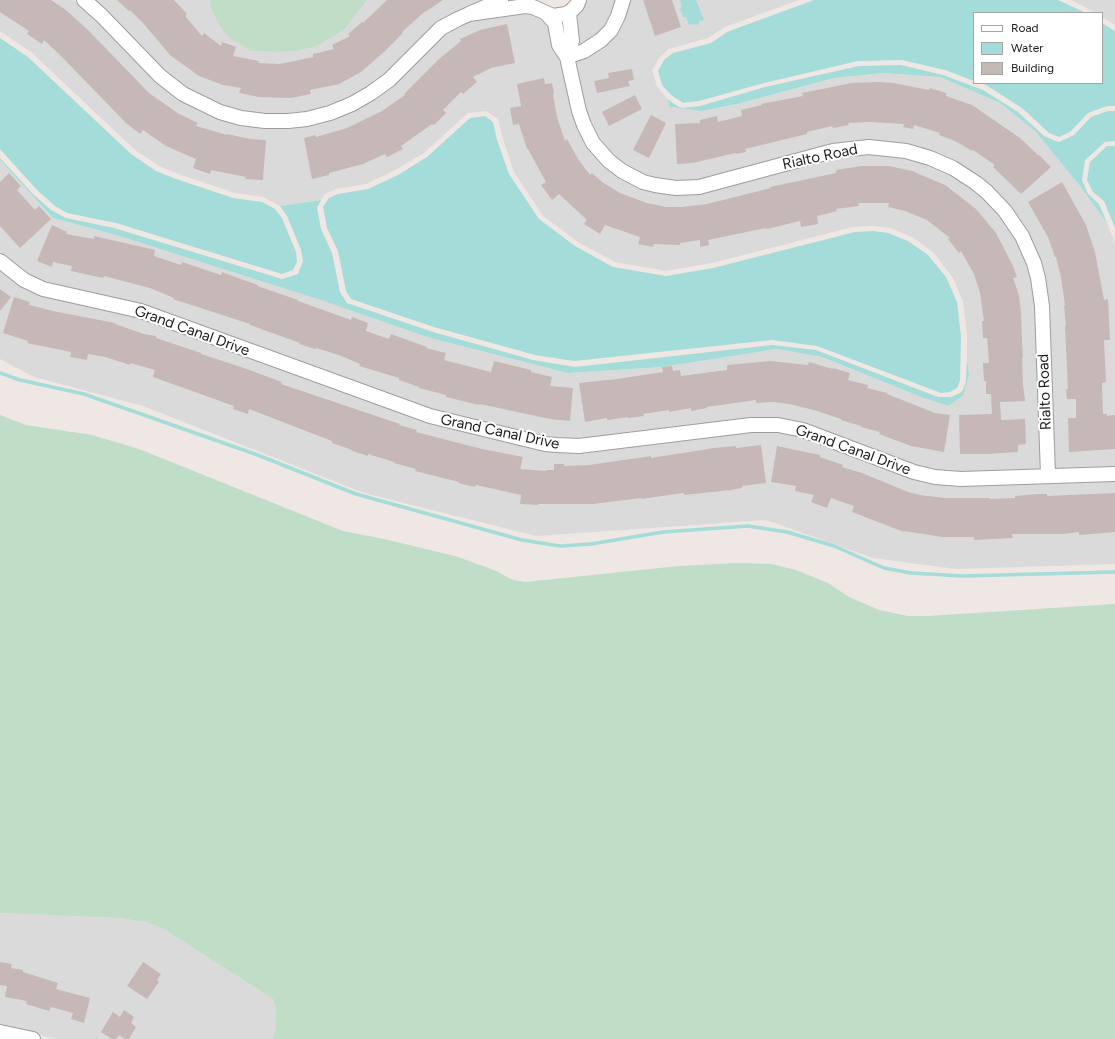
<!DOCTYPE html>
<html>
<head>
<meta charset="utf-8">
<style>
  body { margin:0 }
  #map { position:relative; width:1115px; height:1039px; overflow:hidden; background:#efe7e3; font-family:Figtree,sans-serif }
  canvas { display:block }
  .legend { position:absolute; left:973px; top:12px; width:130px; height:72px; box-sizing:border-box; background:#fff; border:1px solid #a5a5a5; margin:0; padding:5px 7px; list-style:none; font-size:12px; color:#1d1d1d }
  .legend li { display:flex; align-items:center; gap:8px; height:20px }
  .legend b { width:20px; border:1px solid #a5a5a5 }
</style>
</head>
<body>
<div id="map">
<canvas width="1115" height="1039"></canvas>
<ul class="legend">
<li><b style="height:5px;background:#fff"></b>Road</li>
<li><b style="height:11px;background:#a3dcd9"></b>Water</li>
<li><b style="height:11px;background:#c6b8b7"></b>Building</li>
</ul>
</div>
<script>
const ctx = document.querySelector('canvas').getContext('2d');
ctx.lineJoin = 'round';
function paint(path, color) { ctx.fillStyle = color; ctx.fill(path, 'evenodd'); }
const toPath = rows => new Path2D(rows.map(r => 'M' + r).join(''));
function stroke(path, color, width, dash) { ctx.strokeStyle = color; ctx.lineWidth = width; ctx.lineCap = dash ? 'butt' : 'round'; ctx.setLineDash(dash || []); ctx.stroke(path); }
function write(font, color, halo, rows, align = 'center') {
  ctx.font = font + ' Figtree,sans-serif'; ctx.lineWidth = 4; ctx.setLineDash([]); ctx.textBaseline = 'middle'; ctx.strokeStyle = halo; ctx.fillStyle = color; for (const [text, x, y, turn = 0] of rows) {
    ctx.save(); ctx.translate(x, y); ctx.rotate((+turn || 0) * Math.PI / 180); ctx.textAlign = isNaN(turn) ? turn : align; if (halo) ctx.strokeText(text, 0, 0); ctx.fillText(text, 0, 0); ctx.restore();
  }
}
paint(toPath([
  [0,0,73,0,96,19,155,80,180,99,205,112,320,122,445,33,471,20,528,12,533,13,546,21,548,25,560,58,559,62,561,62,569,97,577,127,587,146,605,165,653,191,834,157,869,153,904,157,939,168,960,179,982,196,999,214,1015,239,1027,265,1032,279,1036,306,1041,470,948,473,917,467,806,425,579,440,547,438,432,410,45,283,28,275,10,262,0,251,0,160,53,218,116,235,322,300,430,338,568,373,662,367,777,349,822,357,921,397,948,406,963,396,969,375,967,358,967,335,963,301,953,278,933,252,912,237,890,228,874,226,853,227,712,263,666,271,615,262,578,242,543,216,514,172,503,139,498,119,486,111,468,113,424,153,395,170,366,184,336,189,325,194,321,200,280,206,263,197,235,193,178,174,159,166,135,150,32,53,0,31],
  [93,0,210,0,211,8,251,51,275,52,298,51,317,46,344,30,367,0,486,0,359,93,328,107,306,113,289,115,254,114,233,109,211,102,187,89,165,72],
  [588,0,799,0,725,27,708,38,669,49,659,58,652,70,657,86,667,99,670,107,701,111,737,104,834,78,884,73,940,77,1000,103,1035,131,1080,186,1107,223,1115,243,1115,468,1055,469,1049,305,1044,276,1034,247,1027,233,1010,207,992,187,908,145,688,182,657,179,646,176,626,166,614,156,598,139,590,123,582,95,575,56,576,15,579,13],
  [1071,0,1115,0,1115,25,1102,17,1102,13,1096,13],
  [0,270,20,285,138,317,532,447,752,431,777,432,791,434,810,440,912,478,1115,480,1115,564,956,569,873,558,766,520,536,536,364,493,143,406,34,377,0,359],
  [0,913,119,918,146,922,165,930,273,999,276,1009,275,1031,273,1039,55,1039,23,1030,0,1026]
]), '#dbdadb');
paint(toPath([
  [210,0,367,0,344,30,317,46,298,51,275,52,251,51,232,39,223,31,218,22,211,8],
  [0,415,26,425,92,435,139,449,343,531,384,539,455,556,494,570,513,580,525,582,679,566,738,563,771,564,796,570,828,583,849,597,879,610,908,616,927,616,1115,604,1115,1039,273,1039,275,1031,276,1009,273,999,165,930,146,922,119,918,0,913]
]), '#c0ddc7');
paint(toPath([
  [680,0,696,0,704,20,700,21,697,25,692,24,689,25,686,17,683,17,680,8,682,7],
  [814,0,1058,0,1086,13,974,13,974,81,945,70,902,60,858,61,764,83,699,101,683,103,671,95,662,85,658,71,664,60,673,53,711,43,727,32],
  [1102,23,1115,31,1115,106,1107,106,1088,113,1070,132,1059,137,1049,133,1022,108,986,85,980,83,1102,83],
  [0,38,28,57,131,154,156,171,176,179,233,198,262,202,275,209,282,218,296,252,297,262,293,270,282,274,116,223,67,213,55,206,38,191,0,149],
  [901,65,943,75,983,90,1018,112,1044,136,1056,141,1059,142,1074,135,1091,117,1108,111,1115,111,1115,141,1105,142,1085,160,1082,180,1088,194,1099,204,1107,223,1080,186,1035,131,1000,103,940,77,884,73,834,78,737,104,701,111,670,107,667,99,679,107,683,108,700,106,765,87,859,66],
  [485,116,493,122,497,140,509,174,539,219,575,246,613,267,666,276,713,268,855,232,873,231,888,233,908,241,928,255,946,277,957,302,961,336,960,381,957,388,950,392,941,393,817,346,772,340,574,361,535,355,434,327,351,299,346,291,338,251,327,228,323,207,329,198,338,194,368,189,398,175,427,157,470,118],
  [1107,146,1115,146,1115,228,1104,201,1093,192,1087,180,1090,162],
  [0,158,33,194,51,210,66,218,114,228,282,279,298,274,303,261,301,250,287,216,280,206,321,200,317,208,321,229,332,253,340,292,347,303,433,332,533,360,575,367,772,345,816,350,938,397,951,397,960,393,963,390,966,381,967,358,969,375,963,396,948,406,921,397,822,357,777,349,662,367,568,373,430,338,321,300,116,235,53,218,0,160]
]), '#a3dcd9');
stroke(toPath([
  [0,373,20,380,84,394,255,454,356,494,522,540,560,546,591,544,663,532,748,526,787,532,834,546,884,568,911,573,962,576,1115,572]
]), '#a3dcd9', 3.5);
paint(toPath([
  [0,0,51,0,66,10,88,30,149,93,179,114,198,123,196,126,227,135,227,134,250,139,266,140,263,180,245,179,246,177,211,170,210,174,193,168,196,159,166,146,143,130,140,134,126,123,61,56,44,40,42,44,27,34,29,31,0,12],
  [117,0,174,0,187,14,185,16,202,36,204,33,221,46,222,42,236,47,233,56,259,61,258,63,280,64,313,57,313,54,334,49,332,45,350,36,348,34,362,22,363,23,387,0,443,0,422,14,402,32,403,33,385,51,361,72,339,84,310,90,311,94,291,98,259,97,239,93,241,88,223,85,199,76,170,55,144,24,130,10,129,11],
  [643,0,672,0,681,27,655,36],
  [507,24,515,63,491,68,473,77,477,82,463,94,461,92,443,110,446,113,434,125,432,124,401,146,403,149,387,157,385,154,363,164,329,173,329,175,312,179,304,138,315,135,316,137,347,128,382,111,405,95,404,94,439,59,461,41,460,39,480,30],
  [632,69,634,80,628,81,630,86,597,93,594,81,609,78,608,73],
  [544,78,545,84,552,83,554,94,553,94,557,117,565,141,567,139,578,159,590,175,592,173,602,182,620,193,647,203,666,207,682,207,707,204,771,188,770,187,836,173,836,170,861,166,889,166,912,171,945,185,976,209,996,233,1013,266,1017,277,1013,278,1019,295,1021,312,1022,341,1023,358,1022,358,1023,384,1025,401,1000,402,1001,420,1025,419,1026,444,1018,445,1018,452,987,454,960,454,959,415,992,414,991,394,986,394,986,381,984,381,983,363,989,363,987,338,983,338,982,321,984,321,980,293,974,274,961,251,959,253,948,239,950,238,927,220,905,211,888,207,889,203,858,203,859,206,836,209,837,211,817,216,818,224,801,227,800,221,767,229,766,228,708,240,709,245,700,247,700,240,680,243,680,245,654,244,653,247,638,244,640,237,605,225,600,234,584,224,587,220,559,194,552,200,541,185,546,182,528,149,527,149,519,124,513,125,510,108,521,106,517,84],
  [879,82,893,83,929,90,930,88,946,93,946,96,972,105,1020,138,1039,156,1039,155,1051,167,1021,194,993,167,995,165,973,150,972,151,955,141,939,135,940,133,914,125,913,129,903,127,904,124,871,122,848,123,849,125,833,128,832,126,807,132,807,134,745,149,746,152,736,154,735,153,693,163,677,164,675,124,700,123,700,120,717,116,718,122,742,116,741,110,762,105,761,104,803,96,802,93,852,83],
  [635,95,642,109,609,126,602,112],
  [651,115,666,123,649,158,633,150],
  [9,173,21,186,17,190,35,210,39,206,51,219,20,248,0,226,0,182],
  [1062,182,1086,225,1095,252,1104,300,1108,299,1110,340,1104,340,1106,382,1102,383,1103,414,1107,414,1107,416,1115,415,1115,449,1069,452,1068,418,1076,418,1076,399,1067,399,1066,389,1068,389,1065,326,1066,326,1064,305,1065,305,1061,277,1056,257,1055,257,1048,237,1028,202],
  [52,225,67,232,66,234,94,239,94,236,138,246,155,250,154,256,181,265,182,262,221,275,222,272,238,278,258,285,257,286,298,300,298,301,351,320,352,317,368,323,366,331,389,339,391,334,427,347,426,348,446,353,444,360,491,372,494,361,531,370,531,372,552,377,550,386,573,388,570,421,550,419,480,404,479,405,446,397,446,395,419,388,419,387,399,380,399,378,359,366,360,364,339,355,316,348,315,349,299,344,300,343,250,325,250,324,173,299,174,298,150,288,104,276,103,278,71,271,72,266,53,262,52,267,37,261],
  [0,289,11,297,0,311],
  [14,297,30,302,29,305,53,311,115,323,115,324,144,334,156,336,156,338,201,353,201,354,241,367,282,382,281,384,400,424,399,425,417,430,416,432,482,449,523,457,520,469,546,471,546,470,554,470,554,464,564,464,564,466,589,465,651,456,651,458,714,448,736,446,736,448,761,445,766,483,742,486,742,488,731,490,684,495,684,493,641,499,641,498,593,504,538,504,538,505,520,504,521,495,476,485,475,487,458,483,459,482,415,471,416,469,394,463,394,462,368,454,368,456,352,451,352,450,332,443,332,441,249,409,248,414,233,409,234,406,153,377,155,370,130,363,130,365,105,357,88,354,87,360,70,357,71,352,27,343,28,341,3,333],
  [771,361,808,365,809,362,833,369,833,368,850,373,848,380,868,385,867,388,887,393,887,394,935,413,950,415,944,452,911,446,879,434,880,432,861,427,861,426,841,420,841,419,814,410,789,404,773,402,756,403,756,400,707,407,707,408,691,411,691,408,669,412,669,410,643,414,644,416,628,418,628,417,607,420,607,418,585,422,579,383,617,379,663,372,662,367,672,366,673,371,680,370,681,376,727,370,727,365],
  [777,446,820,455,820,457,843,465,842,467,862,473,908,492,920,495,944,498,990,498,990,499,1015,498,1015,496,1037,494,1047,494,1047,496,1115,493,1115,532,1079,535,1079,532,1063,534,1012,534,1013,538,974,540,974,537,942,537,905,531,904,532,852,512,854,506,831,498,827,508,811,502,814,495,795,491,796,486,771,482],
  [0,962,12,964,11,968,23,970,23,972,58,983,56,989,90,998,84,1023,71,1019,73,1013,51,1007,49,1011,26,1004,27,1001,5,997,7,986,0,985],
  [143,962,161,974,157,980,159,982,147,999,127,986],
  [124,1010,134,1017,131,1023,136,1027,129,1039,125,1039,119,1035,116,1039,112,1039,101,1032,113,1012,120,1017]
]), '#c6b8b7');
const minor = toPath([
  [84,0,101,15,160,76,183,94,220,112,241,118,265,121,288,121,307,119,330,113,352,104,371,93,389,80,441,28,458,19,469,14],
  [501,0,469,14,525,6,533,7,542,11],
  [544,12,553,16,566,14,571,11,577,5,579,0],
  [547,14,555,23,559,45,567,57,579,111,584,125,593,143,609,161,622,171,643,182,655,185,676,188,699,187,833,151,869,147,906,151,930,158,953,168,976,183,987,192,1005,211,1022,236,1034,263,1038,278,1042,306,1048,475],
  [567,57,584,51,601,40,611,30,618,16,623,0],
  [567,57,572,41,569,13],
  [0,261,24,280,43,289,141,311,430,416,545,444,557,445,579,446,751,425,778,425,803,430,914,472,935,477,961,479,1115,474],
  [0,1032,33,1039]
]);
stroke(minor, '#9e9e9e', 16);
stroke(minor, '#fff', 14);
write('15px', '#1d1d1d', '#fff', [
  ["Rialto Road",820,157,-12],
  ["Grand Canal Drive",192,331,20],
  ["Rialto Road",1045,392,-92],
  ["Grand Canal Drive",500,432,12],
  ["Grand Canal Drive",853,450,20]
]);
</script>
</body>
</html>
